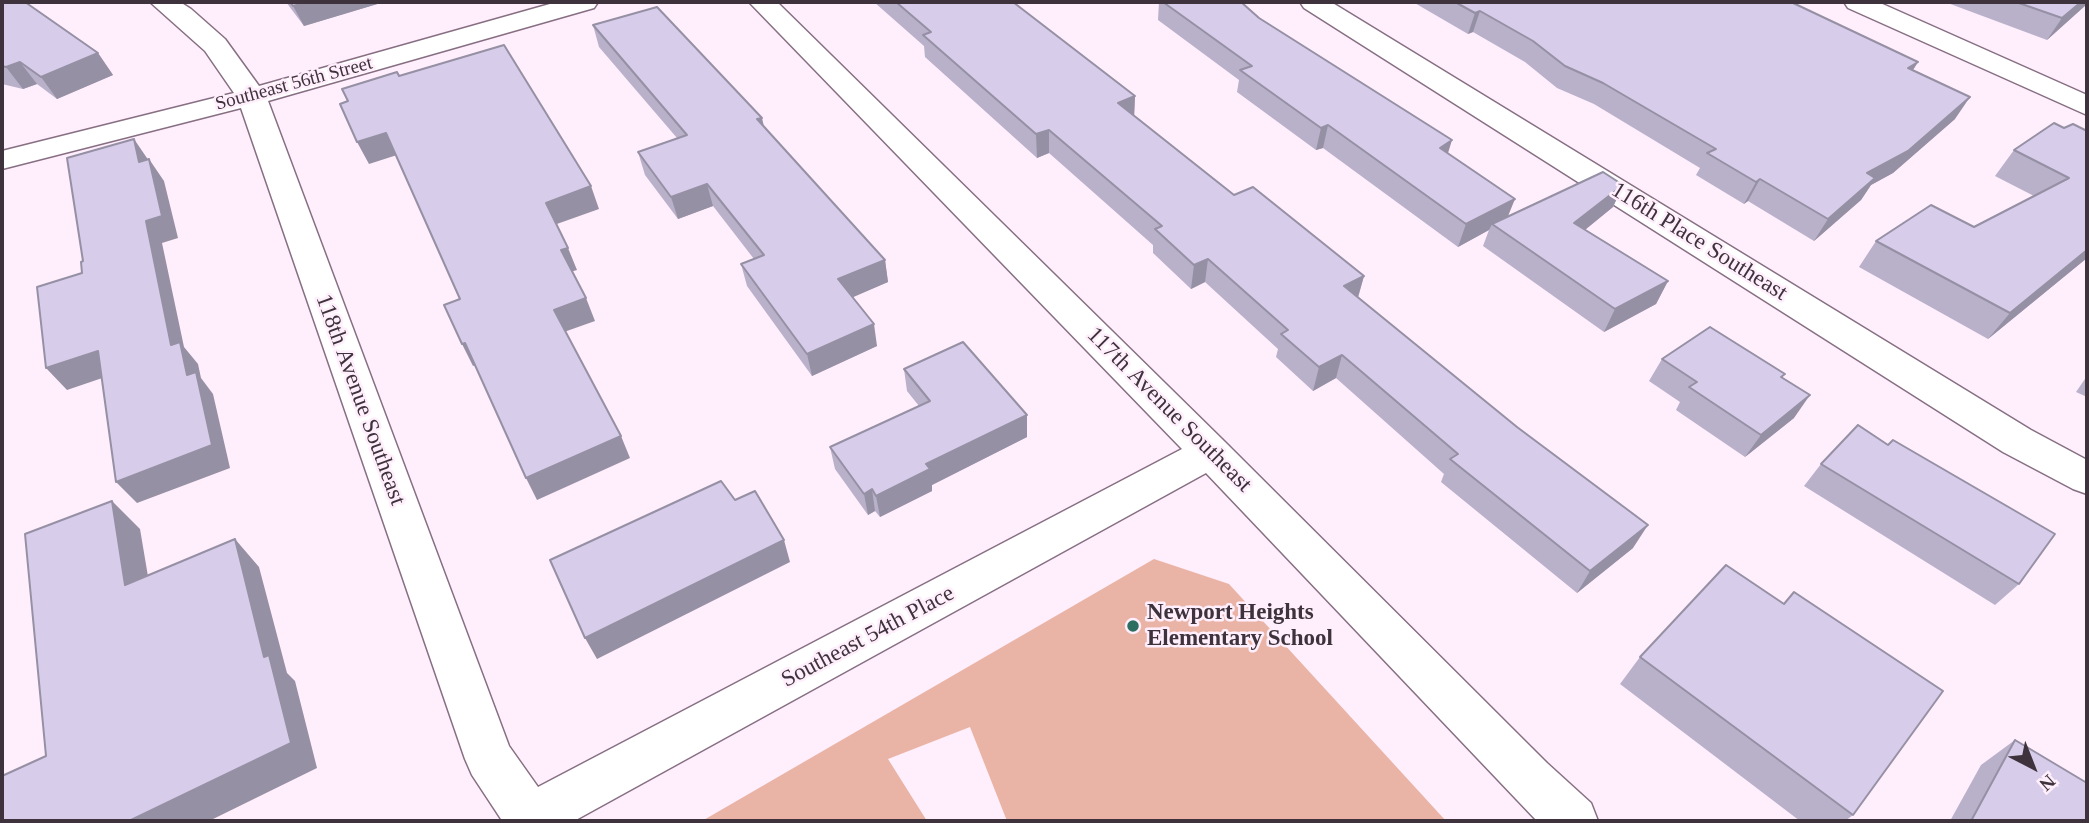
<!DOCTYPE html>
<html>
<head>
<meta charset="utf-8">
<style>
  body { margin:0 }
  #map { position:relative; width:2089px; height:823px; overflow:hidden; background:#ffeefb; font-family:Georgia,serif }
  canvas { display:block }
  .frame { position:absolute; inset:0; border:4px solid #3e333c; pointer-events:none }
  .north { position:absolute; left:1998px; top:732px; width:70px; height:70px; -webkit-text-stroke:5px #ffeefb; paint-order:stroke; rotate:138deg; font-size:19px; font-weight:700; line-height:28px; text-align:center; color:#3e333c }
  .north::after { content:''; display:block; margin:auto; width:24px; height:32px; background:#3e333c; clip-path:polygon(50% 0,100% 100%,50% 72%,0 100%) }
</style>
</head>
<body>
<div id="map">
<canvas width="2089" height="823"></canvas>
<div class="frame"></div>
<div class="north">N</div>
</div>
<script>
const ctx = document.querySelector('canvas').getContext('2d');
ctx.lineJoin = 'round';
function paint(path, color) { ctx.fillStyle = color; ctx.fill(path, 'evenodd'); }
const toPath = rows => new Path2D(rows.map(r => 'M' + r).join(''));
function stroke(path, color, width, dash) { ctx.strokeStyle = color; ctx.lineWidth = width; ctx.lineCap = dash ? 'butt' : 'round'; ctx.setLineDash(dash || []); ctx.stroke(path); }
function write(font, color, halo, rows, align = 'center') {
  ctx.font = font + ' Georgia,serif'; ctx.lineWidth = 5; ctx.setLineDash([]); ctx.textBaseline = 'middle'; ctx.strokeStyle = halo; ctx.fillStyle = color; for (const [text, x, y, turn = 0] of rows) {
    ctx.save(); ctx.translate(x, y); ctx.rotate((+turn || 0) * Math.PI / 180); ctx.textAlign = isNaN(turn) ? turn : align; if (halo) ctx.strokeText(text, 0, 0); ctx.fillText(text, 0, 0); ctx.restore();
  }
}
paint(toPath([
  [1154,559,1229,584,1446,821,1007,821,970,727,888,759,927,821,702,821]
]), '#e9b4a6');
const minor = toPath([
  [150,2,180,2,191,9,225,39,259,86,557,2,598,2,594,8,268,101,509,746,538,787,1182,449,749,2,777,2,1224,441,1547,763,1591,803,1598,821,1537,821,1206,473,574,821,500,821,501,819,472,775,465,759,241,108,2,169,2,151,234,93,205,51,150,2],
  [1300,2,1331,2,2031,430,2087,460,2087,494,2073,489,2003,452,1304,8,1300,2],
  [1844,2,1878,2,2087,95,2087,115,1848,8,1844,2]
]);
stroke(minor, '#876f83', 3);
paint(minor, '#fff');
paint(toPath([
  [2,2,98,53,113,75,57,99,37,84,23,89,2,84],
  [286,2,384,2,304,26],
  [874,2,1013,2,1135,96,1134,116,1234,195,1364,276,1358,298,1633,548,1577,593,1441,482,1444,474,1336,378,1313,391,1276,357,1278,349,1205,282,1191,289,1153,253,1153,245,1049,153,1037,158,925,57,924,46],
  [1159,2,1241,2,1259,18,1448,153,1508,216,1623,185,1613,207,1585,230,1668,281,1656,304,1604,332,1483,246,1489,230,1458,247,1323,148,1316,150,1237,92,1239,80,1158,20],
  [1413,2,1791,2,1918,62,1913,70,1955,119,1893,173,1871,185,1861,200,1814,241,1748,201,1744,204,1696,175,1700,168,1594,104,1557,88,1525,62,1473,32,1468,34],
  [1945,2,2087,2,2086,5,2047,40],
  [593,25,764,127,885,260,888,282,852,297,877,346,812,376,747,286,741,264,754,259,713,206,678,219,645,175,638,152,677,138,599,47],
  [2054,123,2087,258,1988,339,1859,267,1876,241,1974,227,2034,196,1995,176,2014,150],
  [1662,359,1782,378,1794,418,1745,457,1676,410,1680,402,1649,381],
  [904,369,1027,415,1027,437,932,485,932,491,880,517,875,511,868,515,835,469,830,447,919,406,907,391],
  [2087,376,2087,397,2076,392],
  [1888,445,2019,584,1995,605,1804,486,1821,464],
  [1794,592,1853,815,1845,821,1800,821,1620,684,1640,657,1784,604],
  [2015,740,2087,821,1950,821,1981,765]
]), '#b9b0ca');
paint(toPath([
  [307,2,384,2,304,26,293,6],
  [2081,2,2087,2,2087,4,2047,40,2062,18],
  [1480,11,1473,32,1468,34,1475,13],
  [98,53,113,75,57,99,41,77],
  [20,62,37,84,23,89,6,67],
  [1918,62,1904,84,1908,68],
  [1135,96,1134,119,1118,103],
  [1970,97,1955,119,1893,173,1871,185,1861,200,1814,241,1828,219,1867,173],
  [762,118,767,140,757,119],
  [1328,125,1323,148,1316,150,1321,128],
  [1049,130,1049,153,1037,158,1036,134],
  [386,133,397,155,369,164,357,142],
  [134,139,149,161,139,162],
  [1452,140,1445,163,1440,148],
  [149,159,164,181,178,238,162,243,184,347,198,364,201,378,213,394,230,468,137,503,116,482,187,375,171,345,146,221],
  [1760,179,1748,201,1744,204,1756,182],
  [707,184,713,206,678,219,671,197],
  [1623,185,1613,207,1565,246,1574,223],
  [591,186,599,209,554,225,546,203],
  [1515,199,1506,221,1492,224,1489,230,1458,247,1466,224],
  [568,248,577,270,570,272,561,250],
  [2087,250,2087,258,1988,339,2010,313],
  [1208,259,1205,282,1191,289,1194,265],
  [885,260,888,282,842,302,838,279],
  [1364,276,1357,300,1344,286],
  [1668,281,1656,304,1604,332,1615,309],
  [586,298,595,321,564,332,554,310],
  [874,324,877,346,812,376,807,354],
  [465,343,476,365,473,366,462,344],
  [98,351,117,373,67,390,46,368],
  [1342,355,1336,378,1313,391,1319,367],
  [1810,395,1794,418,1745,457,1761,435],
  [1027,415,1027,437,932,485,932,491,880,517,876,496,926,464],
  [621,436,630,458,537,500,526,478],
  [872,489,875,511,868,515,864,494],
  [112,501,140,529,154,612,125,585],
  [1648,525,1633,548,1577,593,1590,571],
  [235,539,259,567,287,673,295,681,317,768,209,821,129,821,264,657],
  [784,540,790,562,597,659,585,638]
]), '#9690a4');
const building = toPath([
  [2,2,25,2,98,53,41,77,20,62,6,67,2,66,2,2],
  [290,2,307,2,293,6,290,2],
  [896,2,1013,2,1135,96,1118,103,1234,195,1253,187,1364,276,1344,286,1517,427,1648,525,1590,571,1450,459,1458,454,1342,355,1319,367,1281,334,1288,330,1208,259,1194,265,1155,229,1162,226,1049,130,1036,134,923,35,931,32,896,2],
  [1163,2,1241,2,1259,18,1452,140,1440,148,1515,199,1466,224,1328,125,1321,128,1240,70,1252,66,1163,2],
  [1455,2,1791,2,1918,62,1908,68,1970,97,1908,151,1867,173,1875,178,1828,219,1760,179,1756,182,1707,153,1716,149,1603,83,1565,66,1533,41,1480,11,1475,13,1455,2],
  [2016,2,2081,2,2062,18,2016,2],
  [657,7,762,118,757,119,885,260,838,279,874,324,807,354,741,264,764,255,707,184,671,197,638,152,687,135,593,25,657,7],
  [504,45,591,186,546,203,568,248,561,250,586,298,554,310,621,436,526,478,465,343,462,344,444,305,460,299,386,133,357,142,340,104,348,101,342,89,397,72,399,76,504,45],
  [2054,123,2064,128,2073,124,2087,131,2087,250,2010,313,1876,241,1931,205,1974,227,2069,178,2014,150,2054,123],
  [134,139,139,162,149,159,162,216,146,221,171,345,180,342,187,375,196,372,212,445,116,482,98,351,46,368,37,287,82,273,81,262,83,261,67,158,134,139],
  [1603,172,1623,185,1574,223,1668,281,1615,309,1492,224,1603,172],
  [1710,327,1785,374,1781,377,1810,395,1761,435,1689,387,1697,382,1662,359,1710,327],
  [963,342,1027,415,926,464,930,469,876,496,872,489,864,494,830,447,930,401,904,369,963,342],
  [1858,425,1888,445,1893,440,2055,534,2019,584,1821,464,1858,425],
  [721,481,735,500,755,491,784,540,585,638,550,560,721,481],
  [112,501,125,585,235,539,264,657,269,655,291,743,129,821,2,821,2,776,46,756,25,534,112,501],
  [1726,565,1784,604,1794,592,1943,691,1853,815,1640,657,1726,565],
  [2015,740,2087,783,2087,821,1971,821,2015,740]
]);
paint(building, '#d7cdeb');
stroke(building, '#9690a4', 2);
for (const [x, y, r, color] of [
  [1133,626,7,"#2c6f60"]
]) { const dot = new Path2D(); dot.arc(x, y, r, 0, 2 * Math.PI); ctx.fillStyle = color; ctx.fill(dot); stroke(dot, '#ffeefb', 2.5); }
write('19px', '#3e333c', '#ffeefb', [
  ["Southeast 56th Street",294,84,-15]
]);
write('23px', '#3e333c', '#ffeefb', [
  ["116th Place Southeast",1699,242,32],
  ["118th Avenue Southeast",360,400,70],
  ["117th Avenue Southeast",1169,410,45],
  ["Southeast 54th Place",868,637,-28]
]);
write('bold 23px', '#3e333c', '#ffeefb', [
  ["Newport Heights",1147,613],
  ["Elementary School",1147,639]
], 'left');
</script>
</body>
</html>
